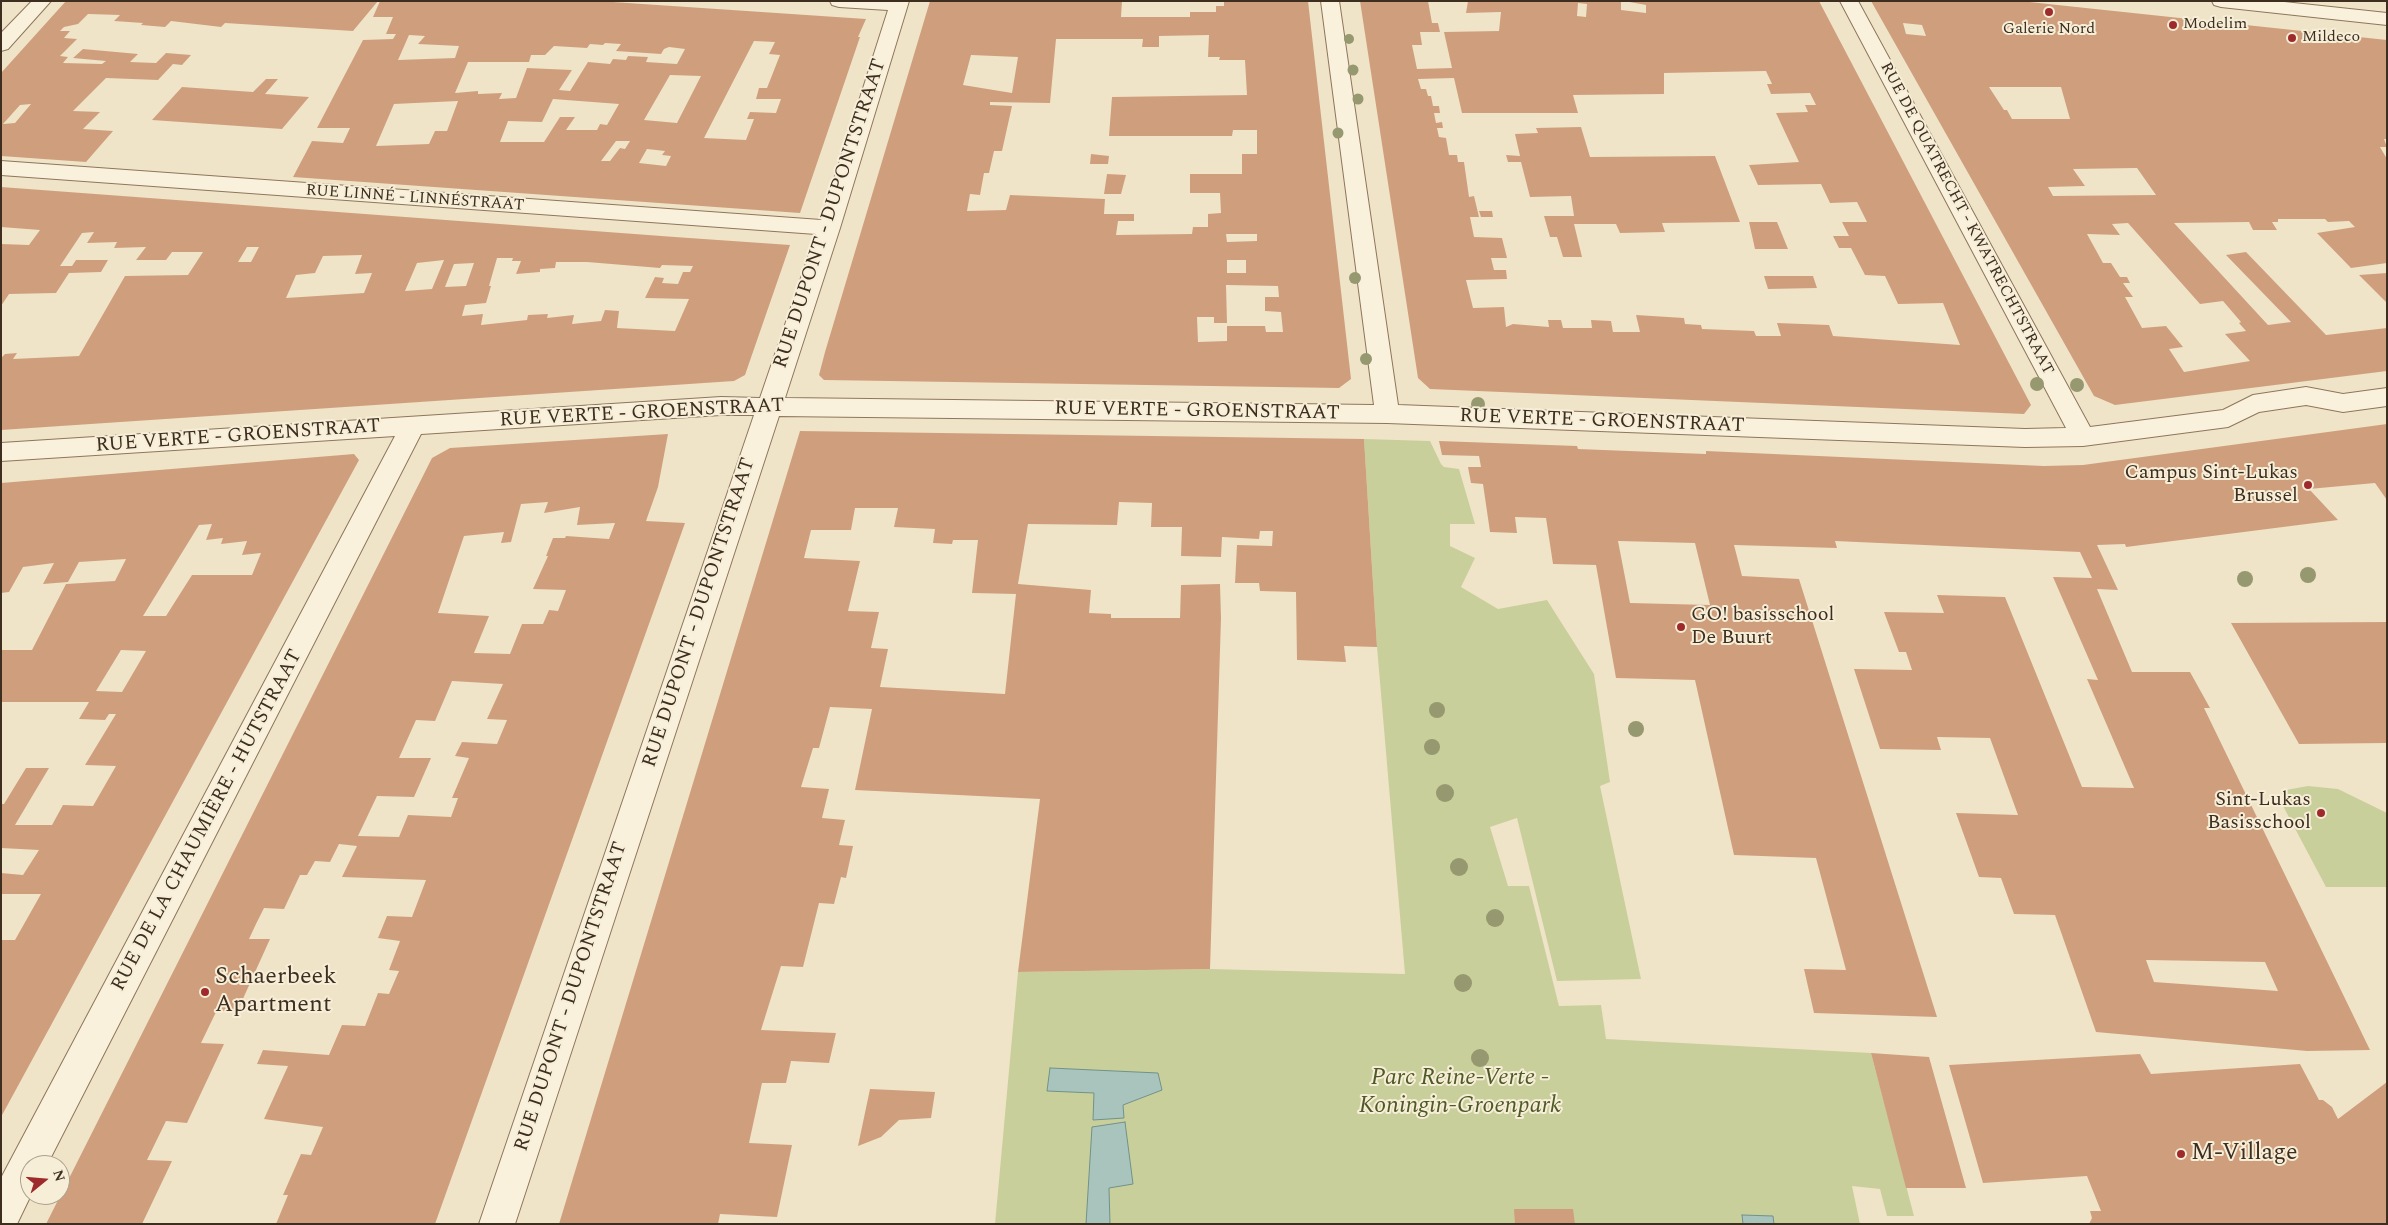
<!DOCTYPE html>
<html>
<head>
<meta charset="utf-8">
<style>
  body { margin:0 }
  #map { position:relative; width:2388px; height:1225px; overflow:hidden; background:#f0e4c8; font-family:Spectral,serif }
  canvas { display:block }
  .frame { position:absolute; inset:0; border:2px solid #3d2e20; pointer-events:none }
  .north { position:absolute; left:20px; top:1155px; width:50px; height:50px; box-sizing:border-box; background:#f7eed8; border:1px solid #ada18e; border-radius:50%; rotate:73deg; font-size:14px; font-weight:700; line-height:20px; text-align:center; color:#3d2e20 }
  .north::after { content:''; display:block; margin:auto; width:18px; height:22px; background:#9e2a2b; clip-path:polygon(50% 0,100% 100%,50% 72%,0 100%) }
</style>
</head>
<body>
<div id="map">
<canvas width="2388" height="1225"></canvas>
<div class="frame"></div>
<div class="north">N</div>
</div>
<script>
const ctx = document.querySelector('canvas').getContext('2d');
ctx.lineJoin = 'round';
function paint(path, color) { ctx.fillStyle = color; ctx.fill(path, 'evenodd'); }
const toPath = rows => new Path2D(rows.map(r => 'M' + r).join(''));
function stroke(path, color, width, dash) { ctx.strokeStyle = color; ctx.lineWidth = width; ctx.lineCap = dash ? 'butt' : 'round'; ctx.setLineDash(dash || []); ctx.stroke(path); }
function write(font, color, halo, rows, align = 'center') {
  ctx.font = font + ' Spectral,serif'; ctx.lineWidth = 4; ctx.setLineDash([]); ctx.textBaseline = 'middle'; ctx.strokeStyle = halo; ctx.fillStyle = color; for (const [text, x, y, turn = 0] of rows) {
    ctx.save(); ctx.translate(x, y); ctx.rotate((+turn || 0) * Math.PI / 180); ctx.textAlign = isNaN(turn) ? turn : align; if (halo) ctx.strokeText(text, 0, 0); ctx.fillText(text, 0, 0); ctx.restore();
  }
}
paint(toPath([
  [1364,439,1430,441,1441,464,1444,467,1459,469,1475,524,1450,524,1450,546,1475,558,1461,587,1498,609,1547,600,1594,674,1610,782,1600,786,1641,979,1557,981,1517,818,1490,827,1508,886,1529,886,1559,1006,1601,1005,1606,1039,1871,1053,1914,1216,1887,1216,1880,1189,1852,1186,1860,1224,995,1224,1018,972,1210,969,1405,974,1377,647],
  [2308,786,2338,789,2387,813,2387,887,2326,887,2282,804,2286,790]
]), '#c9cf9b');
const water = toPath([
  [1050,1068,1158,1073,1162,1090,1123,1105,1124,1118,1093,1120,1094,1093,1047,1091,1050,1068],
  [1125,1122,1133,1184,1109,1188,1110,1224,1086,1224,1092,1127,1125,1122],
  [1742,1215,1773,1216,1774,1224,1743,1224,1742,1215]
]);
paint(water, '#a9c4bc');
stroke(water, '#6f938a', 1);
paint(toPath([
  [66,1,378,1,353,31,225,23,221,27,171,21,165,27,141,25,143,23,114,21,120,15,88,14,78,24,64,27,60,31,70,31,64,38,77,39,60,56,68,57,63,63,102,64,106,61,73,58,83,49,138,54,130,62,156,63,166,53,191,55,182,65,173,64,158,80,106,78,73,111,100,112,83,129,113,131,86,162,1,156,1,73],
  [31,104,15,123,3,124,20,105],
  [380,1,598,1,866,19,858,37,860,37,800,213,293,177,312,141,343,143,350,128,317,128,363,40,393,39,396,34,386,34,393,17,373,17],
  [409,35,425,36,418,44,459,46,455,58,398,60],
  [754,41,775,42,769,54,780,55,767,88,759,88,756,99,781,99,776,113,750,112,747,119,754,119,746,140,704,138],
  [605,43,621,44,616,51,661,54,664,49,669,47,685,49,677,64,646,62,648,57,628,56,626,60,613,59,610,64,588,62,570,91,559,90,572,70,527,68,516,98,499,99,502,93,478,94,478,91,455,93,468,62,529,62,531,55,545,55,554,46,587,48,590,44,603,45],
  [670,75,701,76,677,123,644,120],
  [553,99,619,104,607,125,600,124,597,130,566,130,575,117,560,117,544,142,500,142,508,121,542,122],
  [458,101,447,131,435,131,429,144,376,146,394,104],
  [616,141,630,141,625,149,620,148,610,161,601,161],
  [647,149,665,151,662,155,671,156,666,166,639,163],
  [930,1,1122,1,1121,17,1190,17,1190,12,1216,12,1216,6,1224,6,1224,1,1308,1,1351,379,1339,388,824,380,819,375,825,352],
  [1209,35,1208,57,1220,57,1219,60,1245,60,1247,95,1112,97,1109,136,1232,136,1233,130,1257,130,1257,154,1242,154,1242,174,1190,174,1190,193,1220,193,1221,213,1208,214,1208,227,1193,227,1192,234,1116,235,1118,221,1134,221,1134,214,1104,214,1105,199,1010,195,1006,210,967,211,970,194,980,195,984,173,989,173,994,151,1002,151,1012,106,990,105,990,102,1050,103,1056,39,1143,39,1142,47,1159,47,1159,36],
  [971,55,1018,57,1012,93,963,85],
  [1226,234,1257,234,1257,241,1227,242],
  [1227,260,1246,260,1246,273,1227,273],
  [1226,285,1278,286,1279,297,1265,297,1265,311,1281,312,1283,332,1266,332,1265,326,1227,326,1227,341,1198,342,1197,317,1214,317,1214,323,1227,323],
  [1360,1,1428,1,1432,23,1438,23,1440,32,1420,32,1422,45,1412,45,1417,69,1452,68,1444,32,1499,31,1501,12,1466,13,1468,1,1621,1,1621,10,1646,13,1646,5,1624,1,1819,1,2031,405,2024,414,1430,389,1418,378],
  [1578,3,1587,4,1586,17,1577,16],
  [1766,71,1772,84,1767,84,1771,94,1810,93,1816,105,1805,105,1808,112,1776,113,1799,162,1749,165,1758,185,1821,184,1830,203,1857,202,1867,222,1842,222,1849,236,1833,236,1839,248,1851,248,1865,275,1885,276,1898,304,1943,303,1960,345,1833,336,1829,325,1777,323,1781,336,1756,336,1754,331,1702,329,1701,325,1685,324,1684,318,1636,315,1640,332,1613,332,1611,321,1591,320,1592,328,1563,328,1561,320,1548,320,1549,327,1513,324,1506,327,1504,307,1473,308,1466,280,1507,279,1506,270,1494,270,1491,258,1507,258,1502,238,1474,237,1470,217,1479,217,1474,196,1469,197,1464,162,1458,162,1457,155,1449,155,1446,138,1439,137,1437,128,1443,128,1442,122,1436,123,1434,113,1440,113,1439,106,1433,106,1431,96,1428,96,1426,89,1421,89,1418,79,1454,78,1462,113,1578,113,1573,95,1664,94,1664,73],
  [1871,1,2020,1,2387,40,2387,139,2384,139,2387,147,2380,147,2387,159,2387,263,2351,268,2317,233,2355,227,2349,221,2328,222,2325,219,2278,219,2278,222,2272,222,2277,230,2253,230,2249,222,2174,223,2268,325,2291,322,2226,255,2246,252,2326,335,2387,328,2387,371,2115,405,2094,396],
  [1903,23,1922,25,1926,36,1906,34],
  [1989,87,2061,87,2070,119,2012,119,2007,110,2004,110],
  [2137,168,2156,195,2053,196,2048,187,2085,186,2073,169],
  [2128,223,2200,304,2223,301,2241,322,2239,323,2246,331,2225,334,2250,361,2184,372,2169,349,2183,347,2166,326,2142,328,2125,297,2133,297,2123,283,2130,283,2127,277,2120,277,2111,263,2103,263,2087,234,2120,235,2112,224],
  [266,79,278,79,265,94,309,97,282,129,152,120,182,87,253,92],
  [1581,127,1590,157,1715,156,1740,222,1662,223,1665,232,1620,233,1616,224,1574,224,1582,257,1563,257,1557,237,1550,237,1544,216,1574,216,1571,196,1530,197,1521,162,1508,162,1506,155,1520,156,1515,134,1538,133,1536,128],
  [1091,154,1109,156,1108,164,1090,164],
  [1107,174,1126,175,1121,194,1104,194],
  [1,187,675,237,790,245,745,375,734,381,1,430,1,358,5,354,17,353,13,359,79,356,125,276,188,275,203,252,172,252,166,260,136,260,146,247,114,248,117,242,87,243,94,232,82,233,60,266,72,266,76,260,108,260,101,272,69,273,56,293,9,294,1,306,1,244,29,245,40,230,1,227],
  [247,247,259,247,251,262,238,262],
  [362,255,355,274,372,273,364,293,286,298,296,275,315,273,323,256],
  [497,258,513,258,512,261,521,261,516,274,540,272,540,269,555,268,556,262,587,262,660,268,662,265,693,266,690,272,683,272,678,284,662,283,664,278,655,277,645,298,689,299,675,331,617,328,619,311,605,310,601,321,572,324,574,315,547,318,548,314,528,315,527,320,481,325,483,314,462,316,465,305,486,303,491,286,489,286],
  [444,260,432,289,405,291,417,263],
  [474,263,466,286,445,287,454,264],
  [1479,211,1492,211,1493,217,1481,217],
  [1749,222,1777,222,1788,249,1755,249],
  [2387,273,2387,303,2359,275],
  [1764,276,1813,276,1817,288,1768,289],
  [2387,424,2387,500,2375,483,2309,489,2338,520,2126,547,2125,544,2097,545,2118,590,2097,589,2132,672,2190,672,2210,708,2204,708,2370,1050,2307,1051,2096,1032,2055,915,2014,914,2001,878,1979,877,1956,813,2018,815,1990,738,1937,737,1941,750,1880,749,1854,669,1912,670,1906,652,1899,652,1884,612,1944,613,1937,595,2005,597,2082,787,2134,788,2087,679,2098,680,2053,577,2092,578,2080,552,1835,541,1837,548,1734,545,1742,576,1799,579,1937,1017,1814,1013,1804,969,1846,970,1816,858,1734,855,1695,680,1616,678,1596,565,1553,564,1546,518,1515,517,1517,533,1490,532,1483,484,1471,483,1468,467,1481,467,1479,456,1442,455,1439,441,1577,446,1578,449,1706,454,1706,451,2044,466,2083,465],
  [1618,541,1695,543,1710,605,1630,603],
  [2146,960,2265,962,2278,991,2154,982],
  [800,431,1364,439,1377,647,1344,646,1346,662,1297,660,1296,592,1260,591,1259,583,1235,583,1237,545,1272,546,1273,531,1260,531,1259,539,1222,537,1221,557,1181,556,1182,527,1151,527,1152,503,1119,502,1117,525,1028,524,1018,584,1091,590,1089,613,1111,614,1111,618,1180,618,1181,585,1220,584,1221,618,1210,969,1018,972,1040,799,855,790,872,709,830,707,819,748,813,748,801,787,829,789,822,818,845,820,839,845,853,846,846,878,841,877,834,904,819,903,803,967,781,966,761,1030,836,1033,829,1063,791,1061,786,1083,762,1083,749,1143,792,1145,777,1217,720,1214,718,1224,559,1224],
  [855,508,898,508,894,527,935,529,933,543,952,544,953,540,978,540,972,593,1016,594,1005,694,880,687,888,649,871,648,879,612,848,611,860,561,804,558,811,530,851,530],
  [668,434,658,487,646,521,685,523,435,1224,276,1224,288,1195,283,1195,301,1154,311,1155,323,1127,264,1119,288,1066,257,1064,263,1050,329,1055,342,1025,365,1026,378,993,389,994,399,971,389,970,400,941,378,938,387,916,412,917,426,880,342,877,357,846,339,844,330,862,315,861,307,875,300,875,284,909,264,908,256,924,249,939,270,939,237,1012,217,1010,201,1043,224,1044,187,1123,166,1121,147,1160,172,1161,142,1224,46,1224,432,458,450,448],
  [548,502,544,513,580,507,577,525,615,523,609,539,566,536,565,538,553,538,546,556,548,556,533,589,566,590,558,611,549,610,543,624,522,624,510,654,474,653,489,616,438,613,464,536,504,532,501,543,511,542,521,504],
  [452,681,503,684,487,719,507,720,497,744,462,742,455,756,469,758,452,798,458,798,451,817,408,815,399,837,358,836,377,796,414,797,431,758,399,758,416,720,435,721],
  [354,454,359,460,1,1117,1,940,15,940,41,894,1,894,1,873,23,875,39,850,1,848,1,804,4,804,26,768,49,768,15,825,52,825,63,805,93,806,116,766,85,765,116,714,109,714,105,720,79,719,89,702,1,702,1,650,32,650,66,584,115,581,126,559,79,562,68,582,43,584,54,563,23,567,9,592,1,593,1,483],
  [212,524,206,540,223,538,221,544,247,541,242,555,261,553,252,575,192,575,166,616,143,616,199,525],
  [121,650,146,651,122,692,96,691],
  [2387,622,2387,743,2299,744,2231,623],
  [1871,1053,1929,1057,1966,1188,1906,1188],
  [2140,1054,2151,1074,2300,1064,2319,1100,2323,1100,2332,1107,2338,1119,2387,1082,2387,1224,2089,1224,2092,1218,2090,1211,2101,1211,2087,1176,1983,1183,1949,1065],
  [870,1089,935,1092,931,1118,899,1120,881,1137,858,1146],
  [1514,1209,1573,1209,1575,1224,1515,1224]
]), '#cf9f7d');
const street = toPath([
  [32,1,51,1,8,49,1,51,1,33,32,1],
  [830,1,909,1,840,228,785,398,1374,405,1321,1,1339,1,1398,405,2025,429,2066,428,1840,1,1858,1,2090,427,2223,410,2253,395,2306,387,2343,394,2387,388,2387,406,2343,412,2306,405,2259,412,2228,427,2083,446,2025,447,1387,423,779,416,515,1224,479,1224,754,415,721,415,421,434,47,1165,30,1165,31,1195,17,1224,1,1224,1,1178,395,436,1,461,1,443,721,397,760,398,816,234,1,175,1,161,821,220,888,10,839,7,832,5,830,1],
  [2212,1,2275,1,2387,13,2387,25,2221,7,2214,5,2212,1]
]);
stroke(street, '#8d765c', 2);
paint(street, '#faf1dc');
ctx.fillStyle = '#96986f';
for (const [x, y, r] of [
  [1349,39,5],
  [1353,70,5.5],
  [1358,99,5.5],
  [1338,133,5.5],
  [1355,278,6],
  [1366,359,6],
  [2037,384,7],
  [2077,385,7],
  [1478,404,7],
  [2308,575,8],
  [2245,579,8],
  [1437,710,8],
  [1636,729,8],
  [1432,747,8],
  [1445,793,9],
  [1459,867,9],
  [1495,918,9],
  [1463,983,9],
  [1480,1058,9]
]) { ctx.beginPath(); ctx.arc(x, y, r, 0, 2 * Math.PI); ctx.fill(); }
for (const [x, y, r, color] of [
  [2049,12,5,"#9e2a2b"],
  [2173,25,5,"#9e2a2b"],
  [2292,38,5,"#9e2a2b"],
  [2308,485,5,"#9e2a2b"],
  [1681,627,5,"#9e2a2b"],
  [2321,813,5,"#9e2a2b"],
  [205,992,5,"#9e2a2b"],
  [2181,1154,5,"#9e2a2b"]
]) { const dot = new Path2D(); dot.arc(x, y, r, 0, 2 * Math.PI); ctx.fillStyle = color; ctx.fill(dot); stroke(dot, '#f7eed8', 2); }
write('16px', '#3d2e20', '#f7eed8', [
  ["Modelim",2183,25],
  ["Galerie Nord",2049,30,"center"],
  ["Mildeco",2302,38]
], 'left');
write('16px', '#3d2e20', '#f7eed8', [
  ["RUE LINNÉ - LINNÉSTRAAT",415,199,4],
  ["RUE DE QUATRECHT - KWATRECHTSTRAAT",1966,219,62]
]);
write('20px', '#3d2e20', '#f7eed8', [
  ["RUE DUPONT - DUPONTSTRAAT",831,214,-72],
  ["RUE VERTE - GROENSTRAAT",1197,412,1],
  ["RUE VERTE - GROENSTRAAT",642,414,-3],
  ["RUE VERTE - GROENSTRAAT",1602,422,2],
  ["RUE VERTE - GROENSTRAAT",238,437,-4],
  ["RUE DUPONT - DUPONTSTRAAT",700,613,-72],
  ["RUE DE LA CHAUMIÈRE - HUTSTRAAT",208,821,-62],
  ["RUE DUPONT - DUPONTSTRAAT",572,997,-72]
]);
write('20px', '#3d2e20', '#f7eed8', [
  ["Campus Sint-Lukas",2298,474],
  ["Brussel",2298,497],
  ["GO! basisschool",1691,616,"left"],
  ["De Buurt",1691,639,"left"],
  ["Sint-Lukas",2311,801],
  ["Basisschool",2311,824]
], 'right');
write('24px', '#3d2e20', '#f7eed8', [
  ["Schaerbeek",215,978],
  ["Apartment",215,1006],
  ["M-Village",2191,1154]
], 'left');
write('italic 24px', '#4d5a26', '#f7eed8', [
  ["Parc Reine-Verte -",1460,1079],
  ["Koningin-Groenpark",1460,1107]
]);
</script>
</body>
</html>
